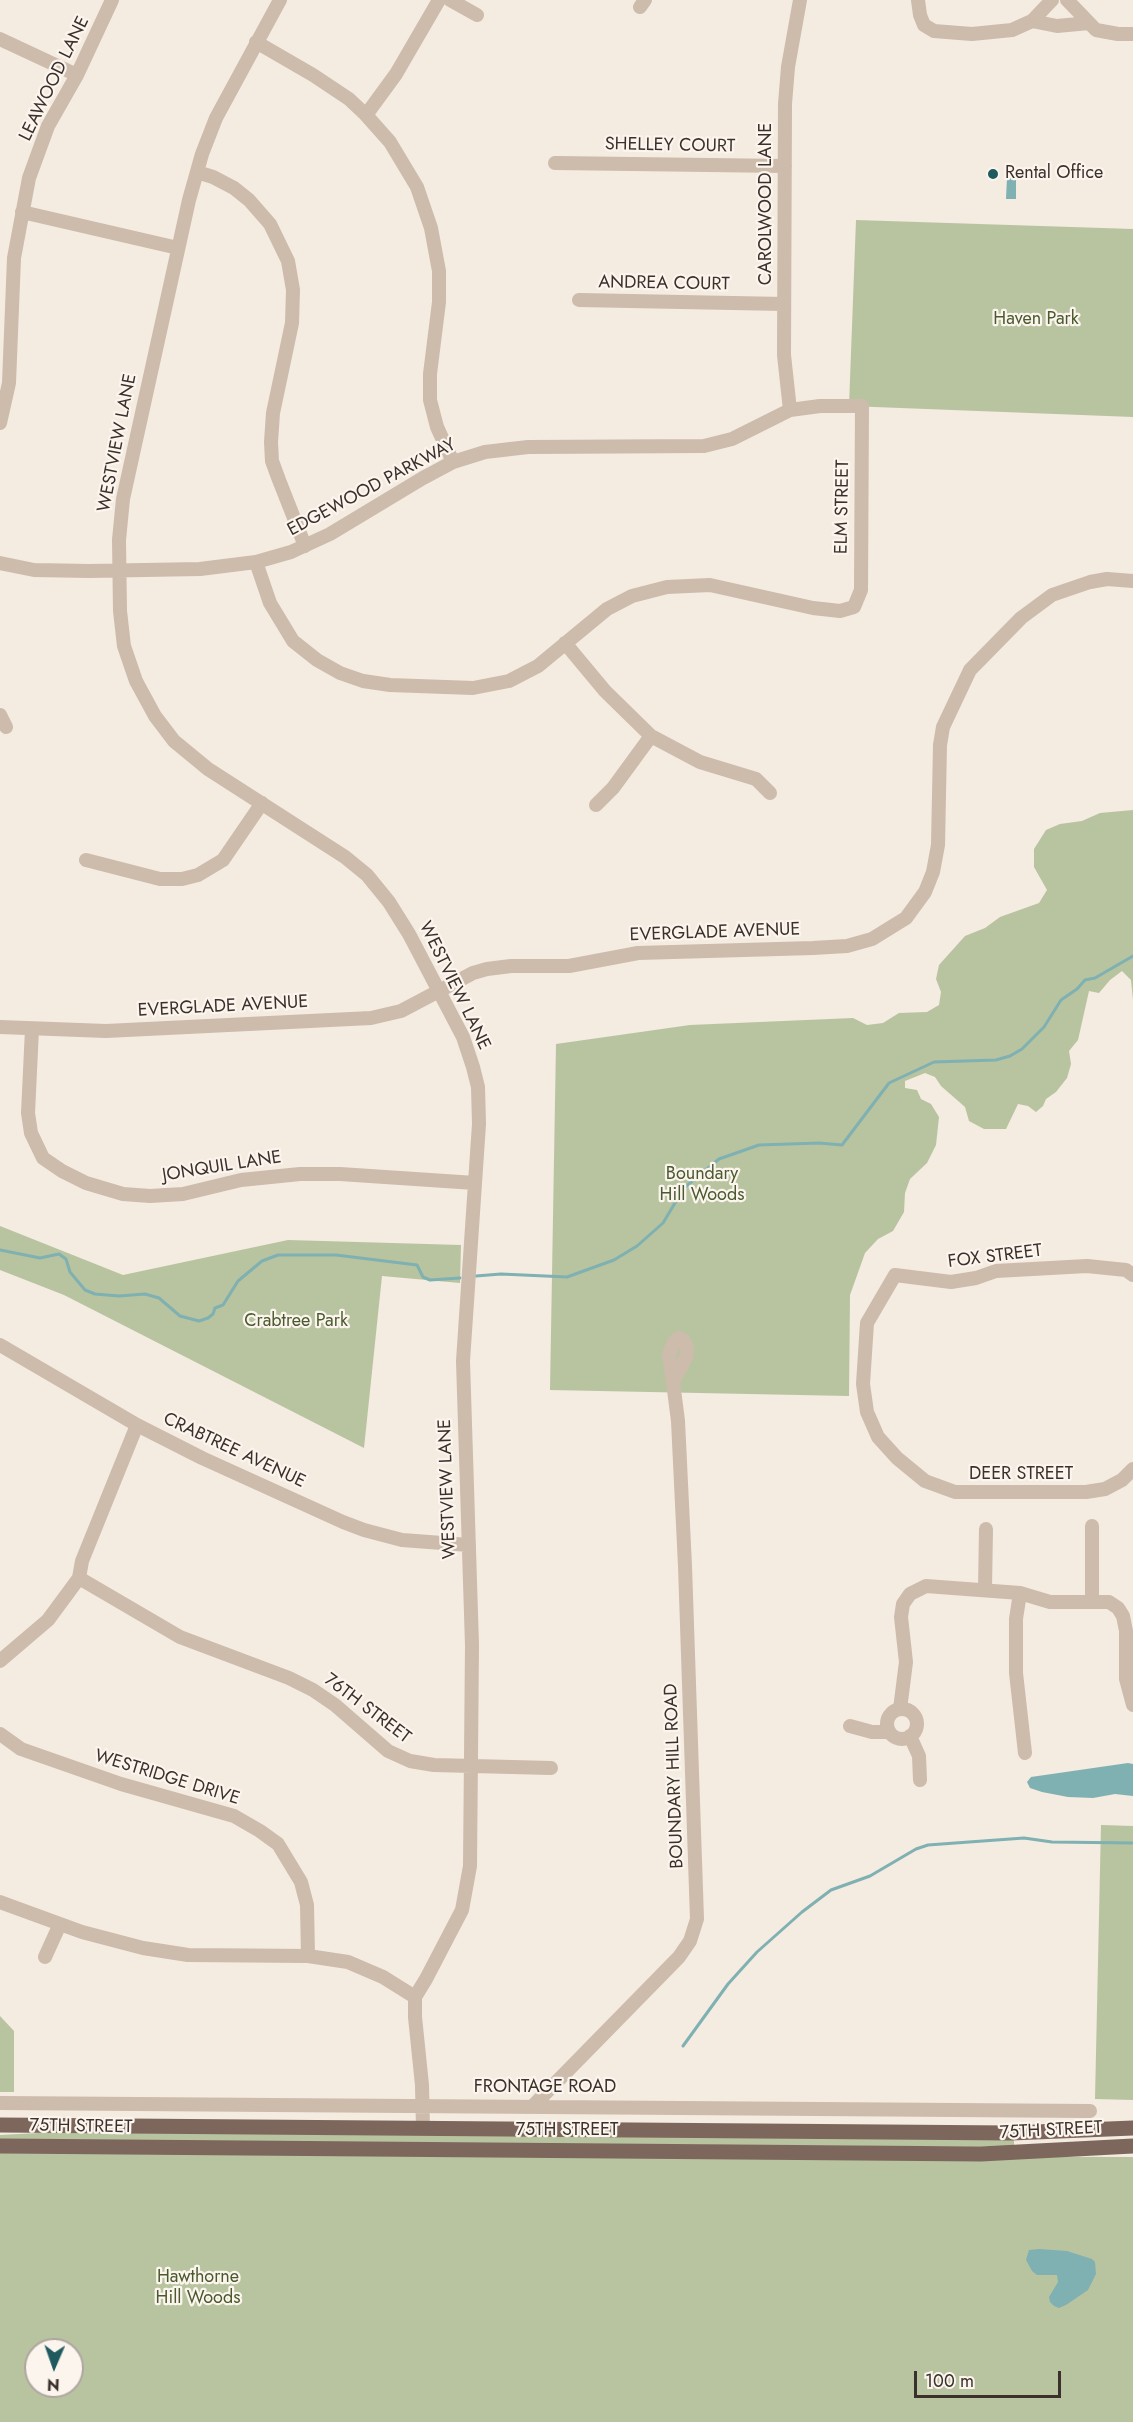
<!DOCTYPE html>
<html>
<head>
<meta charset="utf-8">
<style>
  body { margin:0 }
  #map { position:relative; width:1133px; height:2422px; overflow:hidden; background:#f4ebe1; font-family:Jost,sans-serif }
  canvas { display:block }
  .north { position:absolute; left:24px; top:2338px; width:60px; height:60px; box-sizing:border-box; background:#fbf5ee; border:2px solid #aea6a0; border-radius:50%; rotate:182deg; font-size:16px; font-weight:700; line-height:24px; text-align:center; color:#3b302b }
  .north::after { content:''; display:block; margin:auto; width:21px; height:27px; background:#1f5a5e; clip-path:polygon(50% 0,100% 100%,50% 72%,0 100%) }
  .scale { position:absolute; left:914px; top:2371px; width:147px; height:27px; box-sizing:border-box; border:3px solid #3b302b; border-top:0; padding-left:8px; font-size:18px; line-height:21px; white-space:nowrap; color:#3b302b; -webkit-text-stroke:4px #fbf5ee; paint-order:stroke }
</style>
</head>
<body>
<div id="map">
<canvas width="1133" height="2422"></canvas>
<div class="north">N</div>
<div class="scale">100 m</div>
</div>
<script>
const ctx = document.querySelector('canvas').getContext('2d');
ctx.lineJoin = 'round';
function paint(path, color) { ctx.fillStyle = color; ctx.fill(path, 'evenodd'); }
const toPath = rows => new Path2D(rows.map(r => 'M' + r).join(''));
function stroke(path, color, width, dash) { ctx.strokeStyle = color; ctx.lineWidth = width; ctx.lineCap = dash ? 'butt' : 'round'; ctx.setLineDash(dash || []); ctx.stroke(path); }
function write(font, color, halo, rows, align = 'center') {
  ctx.font = font + ' Jost,sans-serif'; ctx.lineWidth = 4.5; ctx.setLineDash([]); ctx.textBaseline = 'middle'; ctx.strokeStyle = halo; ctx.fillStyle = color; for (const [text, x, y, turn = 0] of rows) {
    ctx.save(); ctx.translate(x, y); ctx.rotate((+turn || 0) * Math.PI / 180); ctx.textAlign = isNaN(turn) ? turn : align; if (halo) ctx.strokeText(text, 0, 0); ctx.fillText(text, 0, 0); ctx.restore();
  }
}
paint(toPath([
  [856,220,1133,229,1133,417,849,406],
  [1133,810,1133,1000,1131,980,1122,971,1110,980,1099,993,1089,991,1078,1040,1069,1051,1071,1064,1067,1078,1056,1092,1046,1099,1043,1106,1036,1112,1028,1106,1018,1104,1006,1129,984,1129,969,1121,965,1107,941,1086,935,1077,925,1073,905,1081,905,1088,917,1090,921,1099,931,1104,939,1117,936,1145,927,1163,910,1179,905,1193,904,1212,893,1231,878,1239,865,1253,850,1295,849,1396,550,1390,556,1044,690,1025,853,1018,867,1025,883,1023,899,1013,927,1012,939,1005,941,992,936,979,939,965,965,936,985,928,1000,917,1039,903,1047,890,1034,867,1034,849,1046,830,1060,824,1082,821,1100,813],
  [0,1226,123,1275,288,1240,461,1245,460,1283,382,1276,364,1448,64,1295,0,1270],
  [1101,1825,1133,1826,1133,2100,1095,2099],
  [0,2016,14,2031,14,2092,0,2092],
  [58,2132,1014,2139,1014,2147,0,2140,0,2135],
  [0,2153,1133,2157,1133,2422,0,2422],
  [36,2350,72,2350,72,2386,36,2386]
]), '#b8c4a0');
paint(toPath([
  [1007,177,1016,177,1016,199,1006,199],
  [1128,1763,1133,1764,1133,1796,1115,1794,1093,1798,1068,1797,1042,1792,1030,1788,1027,1782,1031,1777],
  [1039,2249,1067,2251,1092,2259,1095,2262,1096,2274,1088,2290,1066,2305,1059,2308,1054,2306,1050,2302,1049,2297,1058,2282,1057,2275,1037,2275,1032,2271,1026,2260,1029,2250]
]), '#7fb0b2');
stroke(toPath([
  [0,1250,40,1258,59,1254,66,1259,70,1272,85,1290,95,1294,119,1296,145,1294,159,1298,180,1316,199,1321,208,1318,213,1314,215,1308,223,1305,238,1281,262,1261,278,1255,336,1255,417,1265,423,1277,430,1280,460,1278],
  [476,1276,501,1274,567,1277,614,1260,637,1246,663,1223,684,1188,719,1159,759,1145,819,1143,842,1145,889,1083,934,1062,996,1060,1010,1056,1022,1049,1044,1027,1061,1000,1077,989,1085,980,1095,978,1133,956],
  [683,2046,728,1984,757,1952,802,1912,831,1890,870,1876,916,1849,928,1845,1024,1838,1052,1842,1133,1843]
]), '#7fb0b2', 3);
stroke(toPath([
  [280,0,216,118,202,154,189,200,123,499,119,540,120,611,124,646,136,681,155,716,174,741,208,769,345,857,367,875,389,902,409,934,463,1037,473,1067,478,1087,479,1124,463,1361,472,1645,470,1866,462,1910,426,1979,415,1997,415,2017,422,2085,423,2129],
  [450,0,477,15],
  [918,0,920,15,924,25,934,31,972,34,1012,30,1032,21,1052,0],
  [1067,0,1096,30,1118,34,1133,34],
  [640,7,645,0],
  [1032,21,1057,26,1089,23],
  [0,39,77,75],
  [256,42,313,75,349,99,366,115,390,142,417,187,431,228,439,271,439,302,430,374,430,400,437,427,453,462],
  [366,115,396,74,439,0],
  [555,163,785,166],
  [197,172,213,177,234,188,249,200,270,224,288,261,293,290,292,323,273,413,271,442,272,461,279,480,305,546],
  [22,212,178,248],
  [579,300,784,304],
  [790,410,784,355,785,104,788,67,800,0],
  [0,423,9,383,14,258,29,178,48,126,77,75,112,0],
  [0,563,34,570,89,571,200,569,256,562,291,552,330,534,423,478,453,462,485,452,528,447,704,446,732,439,790,410,820,406,862,406,861,590,854,607,840,611,813,608,710,585,667,587,632,596,607,609,538,666,509,681,473,688,390,685,363,681,340,673,317,660,293,641,270,603,256,562],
  [565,643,605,691,651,736,700,762,756,779,770,793],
  [0,715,6,727],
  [596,805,613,788,651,736],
  [86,860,160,879,182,879,198,875,223,860,262,803],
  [0,1027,106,1031,371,1018,401,1011,473,973,487,969,511,966,569,966,638,953,813,948,847,946,872,939,906,918,925,892,933,872,938,845,940,745,943,727,970,670,1021,618,1052,595,1090,582,1107,579,1133,581],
  [32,1029,28,1113,31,1133,43,1158,62,1171,86,1183,123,1194,150,1196,183,1194,241,1180,300,1174,340,1174,475,1183],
  [1133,1275,1126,1270,1087,1266,996,1271,976,1278,951,1282,895,1275,867,1323,863,1384,867,1412,878,1437,897,1458,925,1481,955,1492,1086,1492,1105,1489,1122,1480,1133,1469],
  [0,1345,137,1425,202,1458,343,1522,364,1530,402,1540,469,1545],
  [79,1578,180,1637,289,1678,313,1690,335,1705,388,1751,410,1761,434,1765,551,1768],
  [985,1589,986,1529],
  [1020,1593,1016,1619,1016,1673,1025,1753],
  [1092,1600,1092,1526],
  [0,1661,48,1620,79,1578,82,1561,137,1425],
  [900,1709,906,1662,901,1617,903,1604,910,1594,926,1586,1020,1593,1050,1602,1109,1602,1118,1608,1123,1616,1126,1631,1126,1679,1133,1705],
  '887 1724a15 15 0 1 1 30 0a15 15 0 1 1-30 0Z',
  [850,1726,872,1732,889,1732],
  [0,1734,21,1749,121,1784,234,1816,260,1831,278,1844,301,1882,307,1905,308,1956],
  [910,1736,919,1756,920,1780],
  [0,1902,82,1932,143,1948,188,1955,308,1956,348,1962,383,1977,415,1997],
  [45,1957,60,1924],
  [0,2103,1090,2111],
  [533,2106,679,1957,690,1941,697,1919,685,1566,678,1421,673,1382,686,1357,687,1349,684,1341,679,1338,674,1342,669,1354,673,1382]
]), '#cdbbac', 14);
stroke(toPath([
  [0,2125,1011,2133,1133,2128],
  [0,2146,981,2154,1133,2146]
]), '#7d675c', 15);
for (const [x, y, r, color] of [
  [993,174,6,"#1f5a5e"]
]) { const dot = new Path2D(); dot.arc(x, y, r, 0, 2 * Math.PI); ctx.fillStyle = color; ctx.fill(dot); stroke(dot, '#fbf5ee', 2); }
write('18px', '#3b302b', '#fbf5ee', [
  ["LEAWOOD LANE",55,79,-64],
  ["SHELLEY COURT",670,146,1],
  ["CAROLWOOD LANE",767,204,-90],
  ["ANDREA COURT",664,284,1],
  ["WESTVIEW LANE",118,443,-79],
  ["EDGEWOOD PARKWAY",372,488,-28],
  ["ELM STREET",843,507,-89],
  ["EVERGLADE AVENUE",715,933,-2],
  ["WESTVIEW LANE",454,986,64],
  ["EVERGLADE AVENUE",223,1007,-3],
  ["JONQUIL LANE",222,1167,-9],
  ["FOX STREET",995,1257,-7],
  ["CRABTREE AVENUE",234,1451,25],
  ["DEER STREET",1021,1475],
  ["WESTVIEW LANE",448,1489,-92],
  ["76TH STREET",367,1709,37],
  ["BOUNDARY HILL ROAD",675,1776,-92],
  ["WESTRIDGE DRIVE",167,1778,17],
  ["FRONTAGE ROAD",545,2088],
  ["75TH STREET",81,2127,1],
  ["75TH STREET",567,2131],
  ["75TH STREET",1051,2131,-3]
]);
write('18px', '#3b302b', '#fbf5ee', [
  ["Rental Office",1005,174]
], 'left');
write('18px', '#4a5a2e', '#fbf5ee', [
  ["Haven Park",1036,320],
  ["Boundary",702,1175],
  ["Hill Woods",702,1196],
  ["Crabtree Park",296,1322],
  ["Hawthorne",198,2278],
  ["Hill Woods",198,2299]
]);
</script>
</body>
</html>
